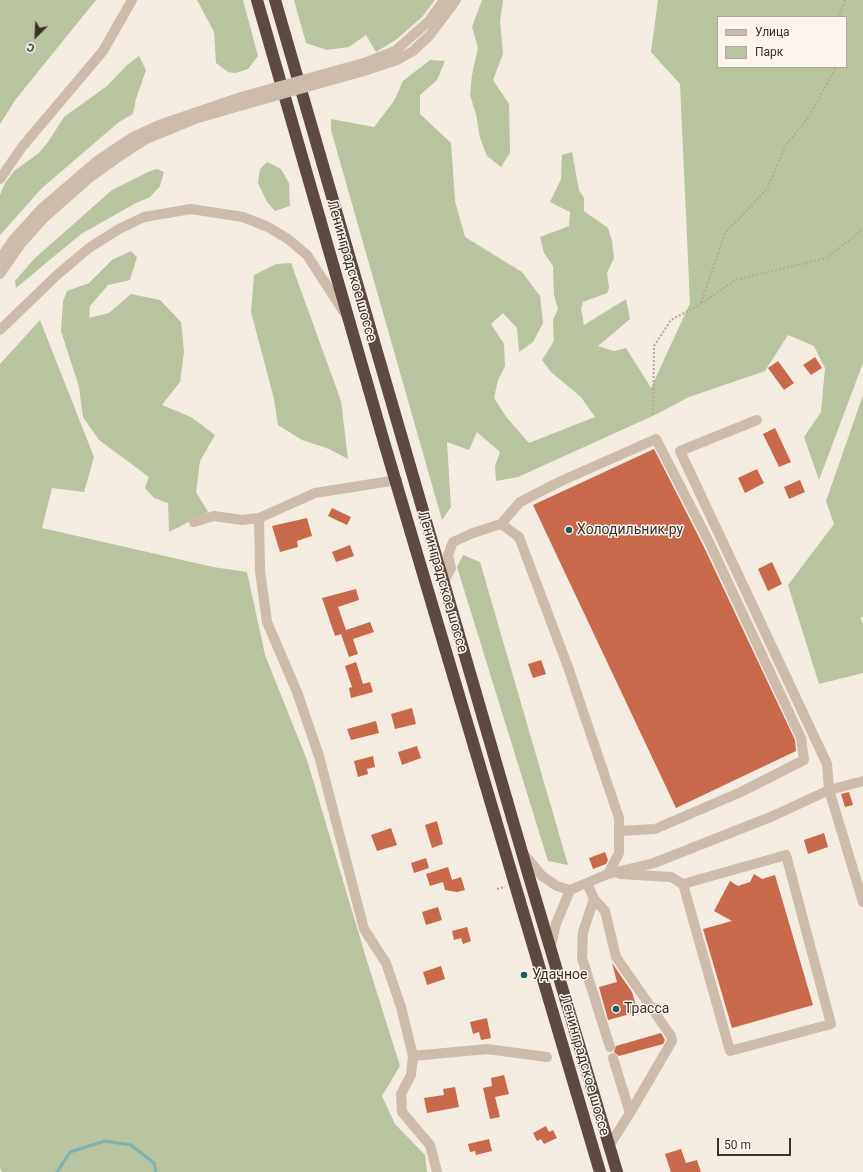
<!DOCTYPE html>
<html>
<head>
<meta charset="utf-8">
<style>
  body { margin:0 }
  #map { position:relative; width:863px; height:1172px; overflow:hidden; background:#f4ebe1; font-family:Roboto,sans-serif }
  canvas { display:block }
  .legend { position:absolute; left:717px; top:16px; width:130px; height:52px; box-sizing:border-box; background:#fbf5ee; border:1px solid #aea6a0; margin:0; padding:5px 7px; list-style:none; font-size:12px; color:#3b302b }
  .legend li { display:flex; align-items:center; gap:8px; height:20px }
  .legend b { width:20px; border:1px solid #aea6a0 }
  .north { position:absolute; left:16px; top:16px; width:40px; height:40px; -webkit-text-stroke:3px #fbf5ee; paint-order:stroke; rotate:204deg; font-size:11px; font-weight:700; line-height:16px; text-align:center; color:#3b302b }
  .north::after { content:''; display:block; margin:auto; width:14px; height:18px; background:#3b302b; clip-path:polygon(50% 0,100% 100%,50% 72%,0 100%) }
  .scale { position:absolute; left:717px; top:1138px; width:74px; height:18px; box-sizing:border-box; border:2px solid #3b302b; border-top:0; padding-left:5px; font-size:12px; line-height:14px; white-space:nowrap; color:#3b302b; -webkit-text-stroke:3px #fbf5ee; paint-order:stroke }
</style>
</head>
<body>
<div id="map">
<canvas width="863" height="1172"></canvas>
<ul class="legend">
<li><b style="height:5px;background:#cdbbac"></b>Улица</li>
<li><b style="height:11px;background:#b8c4a0"></b>Парк</li>
</ul>
<div class="north">С</div>
<div class="scale">50 m</div>
</div>
<script>
const ctx = document.querySelector('canvas').getContext('2d');
ctx.lineJoin = 'round';
function paint(path, color) { ctx.fillStyle = color; ctx.fill(path, 'evenodd'); }
const toPath = rows => new Path2D(rows.map(r => 'M' + r).join(''));
function stroke(path, color, width, dash) { ctx.strokeStyle = color; ctx.lineWidth = width; ctx.lineCap = dash ? 'butt' : 'round'; ctx.setLineDash(dash || []); ctx.stroke(path); }
function write(font, color, halo, rows, align = 'center') {
  ctx.font = font + ' Roboto,sans-serif'; ctx.lineWidth = 3; ctx.setLineDash([]); ctx.textBaseline = 'middle'; ctx.strokeStyle = halo; ctx.fillStyle = color; for (const [text, x, y, turn = 0] of rows) {
    ctx.save(); ctx.translate(x, y); ctx.rotate((+turn || 0) * Math.PI / 180); ctx.textAlign = isNaN(turn) ? turn : align; if (halo) ctx.strokeText(text, 0, 0); ctx.fillText(text, 0, 0); ctx.restore();
  }
}
paint(toPath([
  [0,0,96,0,16,99,0,124],
  [197,0,243,0,258,56,248,69,235,73,228,72,216,63,214,32],
  [294,0,435,0,422,17,397,39,376,52,366,35,349,47,327,50,306,43],
  [482,0,503,0,500,21,503,54,493,80,509,104,510,153,501,167,487,156,480,138,476,114,470,95,472,75,478,48,472,27],
  [658,0,863,0,863,363,819,480,804,437,821,412,825,368,814,346,788,335,765,371,689,397,657,414,518,477,496,481,495,466,500,452,477,432,469,450,447,442,451,507,442,520,331,130,331,119,374,127,394,101,403,81,430,60,445,61,437,80,420,95,420,114,451,143,455,201,465,237,522,272,540,296,543,323,533,342,519,352,517,328,503,313,491,324,504,344,505,366,498,380,494,398,507,418,529,443,595,417,581,397,551,372,542,360,554,341,553,320,558,309,554,295,553,266,544,253,540,237,569,226,570,212,550,202,561,179,562,155,572,152,579,190,584,198,584,211,608,228,612,241,614,258,607,273,609,288,607,293,583,302,581,309,584,325,626,299,630,319,598,346,614,351,626,348,651,388,690,303,680,84,651,52],
  [718,17,846,17,846,67,718,67],
  [139,56,146,70,136,99,133,114,119,122,42,188,0,235,0,195,5,183,14,171,39,153,48,142,64,117,107,86,127,65],
  [267,162,281,169,289,183,290,206,275,211,267,202,258,183,260,169],
  [157,169,164,172,160,186,150,197,136,203,81,234,16,288,15,281,34,259,112,190,148,172],
  [131,251,137,257,130,280,108,285,90,306,89,318,109,313,131,294,160,300,181,322,184,352,180,382,162,405,191,417,215,435,200,461,196,492,208,512,169,532,168,503,154,498,145,488,149,477,99,440,83,417,79,387,61,331,63,301,67,291,89,283,112,260],
  [291,263,341,401,348,459,329,449,302,440,278,425,274,399,251,312,254,275,276,264],
  [40,320,94,457,84,492,52,488,42,528,213,567,247,572,265,655,307,760,367,961,400,1066,382,1096,395,1124,425,1155,427,1172,2,1172,0,1168,0,364],
  [863,395,863,617,860,618,863,624,863,673,819,684,788,585,834,524,826,501],
  [463,555,480,562,568,865,548,861,457,567]
]), '#b8c4a0');
stroke(toPath([
  [57,1172,70,1152,105,1141,131,1145,154,1163,156,1172]
]), '#7fb0b2', 3);
paint(toPath([
  [815,357,822,368,811,375,803,365],
  [778,361,794,383,784,390,768,368],
  [775,428,791,462,779,467,763,434],
  [654,449,703,545,795,740,796,751,676,808,533,505],
  [757,469,764,483,745,493,738,478],
  [800,480,805,492,789,499,784,487],
  [332,508,351,517,347,525,328,516],
  [307,518,312,536,297,541,298,547,280,552,272,526],
  [350,545,354,556,336,562,332,552],
  [772,562,782,584,768,591,758,569],
  [356,589,359,600,338,607,346,630,370,622,374,632,353,639,358,654,349,657,341,634,335,636,322,598],
  [541,660,546,674,533,678,528,664],
  [356,662,363,684,370,682,373,692,351,698,349,688,352,687,345,666],
  [412,708,416,724,395,729,391,714],
  [376,721,379,733,351,740,347,729],
  [417,746,421,758,402,765,398,752],
  [373,756,375,767,367,769,368,774,358,777,354,761],
  [849,792,853,805,845,807,841,794],
  [437,821,443,844,432,848,425,825],
  [391,828,397,845,377,851,371,835],
  [824,833,828,847,808,854,804,840],
  [605,852,608,860,606,864,593,869,589,858],
  [426,858,429,868,414,873,411,863],
  [448,867,452,880,461,877,465,890,457,892,445,890,443,882,430,886,426,874],
  [754,874,762,879,775,875,813,1005,732,1028,703,929,732,921,714,911,730,881,738,886,750,882],
  [438,907,442,920,426,925,422,912],
  [467,927,471,941,463,944,461,938,454,940,452,931],
  [612,963,632,992,638,1012,608,1020,599,987,617,982],
  [441,966,445,979,427,985,423,972],
  [487,1018,491,1038,481,1040,479,1032,473,1034,470,1022],
  [661,1033,665,1040,663,1044,619,1056,614,1052,616,1046],
  [504,1075,509,1094,495,1097,500,1117,490,1119,483,1088,492,1086,491,1078],
  [455,1087,459,1107,427,1113,424,1098,444,1095,443,1089],
  [546,1126,549,1132,553,1130,557,1138,544,1144,541,1139,537,1141,533,1133],
  [489,1139,492,1151,476,1155,475,1151,470,1152,468,1144],
  [681,1149,686,1163,697,1160,701,1172,671,1172,665,1154]
]), '#c8694b');
stroke(toPath([
  [839,17,845,0],
  [701,303,725,233,767,189,786,145,809,117,836,67],
  [653,414,654,346,671,320,701,304,735,280,827,258,863,229],
  [497,889,505,887]
]), '#b9a596', 2, [2, 2]);
stroke(toPath([
  [367,62,395,51,429,21,444,0],
  [364,71,397,60,413,51,430,35,456,0],
  [0,179,22,147,103,51,132,0],
  [0,259,13,240,41,209,97,161,133,137,159,125,241,97],
  [0,274,20,245,44,218,88,179,120,156,146,139,195,119,243,105],
  [0,330,57,275,89,248,119,229,144,217,191,209,243,217,268,227,288,239,307,255,344,312],
  [259,518,260,571,267,622,297,692,319,756,364,929,386,963,401,1007,413,1056,411,1075,401,1094,402,1112,430,1145,437,1172],
  [194,522,214,516,242,520,259,518,315,493,397,480],
  [501,524,520,502,559,482,656,439,709,542,801,738,804,760,741,792,655,829,619,831],
  [444,582,451,568,448,555,453,542,473,533,501,524,519,537,568,667,619,818,619,853,608,874],
  [863,781,829,790,863,902],
  [523,853,542,876,557,886,570,890,608,874,654,863,773,816,829,790,827,764,680,451,757,420],
  [620,874,671,877,683,884,730,1051,831,1024,786,855,683,884],
  [587,883,594,899,583,932,582,958,610,1047],
  [594,899,605,911,616,957,671,1036,672,1041,630,1113],
  [550,949,556,924,570,890],
  [413,1056,487,1049,547,1057],
  [609,1146,630,1113,613,1058]
]), '#cdbbac', 10);
stroke(toPath([
  [257,0,384,442,600,1172],
  [275,0,530,880,617,1172]
]), '#5c4a42', 12);
stroke(toPath([
  [241,97,367,62],
  [243,105,364,71]
]), '#cdbbac', 10);
for (const [x, y, r, color] of [
  [569,530,4,"#1f5a5e"],
  [524,975,4,"#1f5a5e"],
  [616,1009,4,"#1f5a5e"]
]) { const dot = new Path2D(); dot.arc(x, y, r, 0, 2 * Math.PI); ctx.fillStyle = color; ctx.fill(dot); stroke(dot, '#fbf5ee', 1.5); }
write('14px', '#3b302b', '#fbf5ee', [
  ["Ленинградское шоссе",351,271,74],
  ["Ленинградское шоссе",442,582,74],
  ["Ленинградское шоссе",584,1065,74]
]);
write('14px', '#3b302b', '#fbf5ee', [
  ["Холодильник.ру",577,530],
  ["Удачное",532,975],
  ["Трасса",624,1009]
], 'left');
</script>
</body>
</html>
